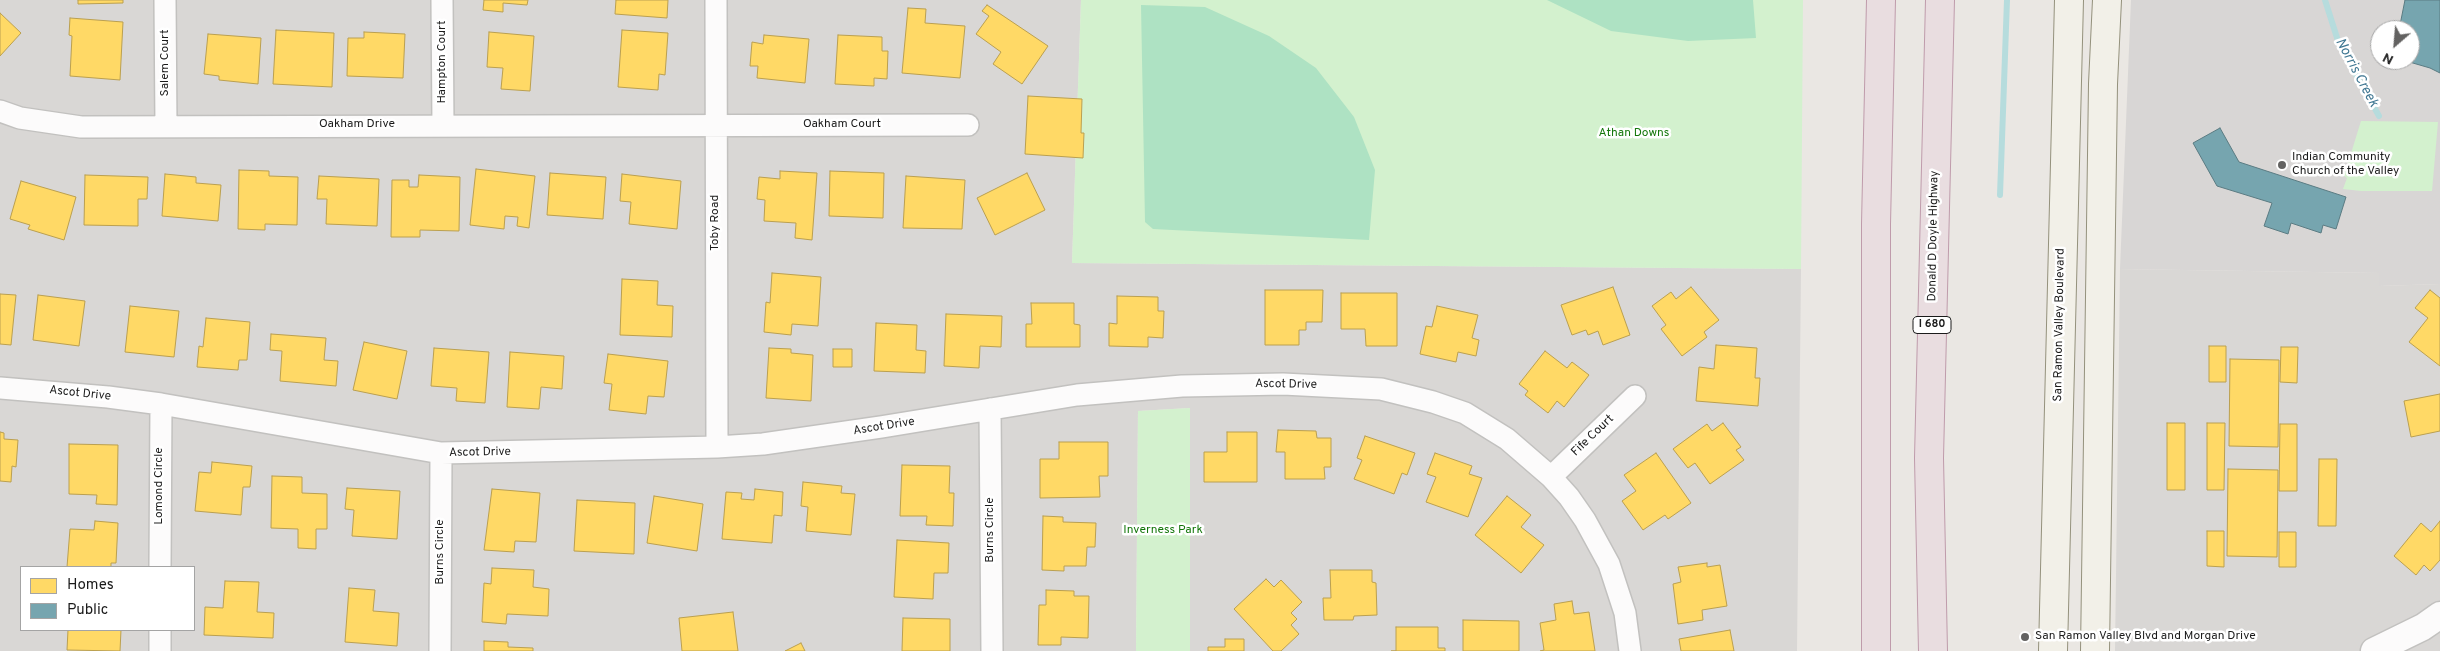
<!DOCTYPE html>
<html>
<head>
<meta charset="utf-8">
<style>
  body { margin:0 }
  #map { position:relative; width:2440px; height:651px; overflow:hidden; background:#eae7e3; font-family:Overpass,sans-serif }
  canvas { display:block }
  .legend { position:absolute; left:20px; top:566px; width:175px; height:65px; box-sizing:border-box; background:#fff; border:1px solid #a4a4a4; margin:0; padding:6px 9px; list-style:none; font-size:15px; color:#1b1b1b }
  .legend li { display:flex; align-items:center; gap:10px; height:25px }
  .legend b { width:25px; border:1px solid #a4a4a4 }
  .north { position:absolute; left:2370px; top:20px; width:50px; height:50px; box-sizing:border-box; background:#fff; border:1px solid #a4a4a4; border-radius:50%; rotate:207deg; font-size:14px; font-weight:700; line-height:20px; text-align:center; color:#1b1b1b }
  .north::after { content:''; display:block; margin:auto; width:18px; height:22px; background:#636261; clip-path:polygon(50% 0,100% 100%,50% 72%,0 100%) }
</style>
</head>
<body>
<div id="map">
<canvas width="2440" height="651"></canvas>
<ul class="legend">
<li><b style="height:14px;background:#ffd966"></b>Homes</li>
<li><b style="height:14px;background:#76a5af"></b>Public</li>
</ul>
<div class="north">N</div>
</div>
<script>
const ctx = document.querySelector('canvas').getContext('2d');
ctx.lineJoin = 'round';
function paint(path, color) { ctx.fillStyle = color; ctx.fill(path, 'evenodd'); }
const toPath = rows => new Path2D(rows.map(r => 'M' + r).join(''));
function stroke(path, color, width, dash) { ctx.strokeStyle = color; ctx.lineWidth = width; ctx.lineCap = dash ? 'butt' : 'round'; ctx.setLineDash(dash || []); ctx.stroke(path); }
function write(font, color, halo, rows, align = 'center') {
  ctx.font = font + ' Overpass,sans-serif'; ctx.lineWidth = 5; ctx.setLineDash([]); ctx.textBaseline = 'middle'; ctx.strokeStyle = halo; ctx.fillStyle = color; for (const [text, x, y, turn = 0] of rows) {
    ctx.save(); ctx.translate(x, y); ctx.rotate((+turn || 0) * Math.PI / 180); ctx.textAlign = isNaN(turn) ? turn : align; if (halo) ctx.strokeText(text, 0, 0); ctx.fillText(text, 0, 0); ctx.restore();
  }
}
paint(toPath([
  [0,0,1081,0,1072,263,1801,269,1797,651,1190,651,1190,408,1138,411,1136,651,0,651],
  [21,567,194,567,194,630,21,630],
  [2120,269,2379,273,2379,286,2440,284,2440,651,2115,651]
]), '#d9d7d5');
paint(toPath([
  [2131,0,2440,0,2440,284,2379,286,2379,273,2120,269],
  [2380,30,2410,30,2410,60,2380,60]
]), '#d8d6d5');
paint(toPath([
  [1081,0,1803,0,1801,269,1072,263],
  [2361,121,2438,122,2432,191,2361,191,2343,189,2347,178,2344,176],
  [1190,408,1190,651,1136,651,1138,411]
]), '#d3f1ce');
paint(toPath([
  [1547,0,1753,0,1756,38,1688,41,1611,31],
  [1141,5,1205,7,1269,36,1316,68,1354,117,1375,170,1369,240,1153,229,1145,222]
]), '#aee2c3');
const homes = toPath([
  [78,0,123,0,123,3,78,4,78,0],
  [484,0,528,0,527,5,503,3,503,12,483,10,484,0],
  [616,0,668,0,667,18,615,14,616,0],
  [987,5,1048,46,1022,84,993,64,1001,52,976,34,989,16,982,11,987,5],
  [908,8,926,9,925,23,965,26,960,78,902,73,908,8],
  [0,13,21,33,0,56,0,13],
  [70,18,123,22,120,80,70,76,72,36,69,35,70,18],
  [276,30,334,33,332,87,273,84,276,30],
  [622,30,668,33,665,75,659,74,658,90,618,87,622,30],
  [364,32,405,34,403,78,347,76,348,38,364,38,364,32],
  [489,32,534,36,530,91,501,89,503,68,487,67,489,32],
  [208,34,261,38,258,84,219,80,219,76,204,74,208,34],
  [764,35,809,39,805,83,757,78,758,66,750,66,752,42,763,44,764,35],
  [838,35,882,37,882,51,888,51,887,79,874,78,874,86,835,84,838,35],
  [1028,96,1082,99,1081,133,1084,133,1083,158,1025,154,1028,96],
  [476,169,535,176,529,228,517,226,518,217,505,216,504,229,470,225,476,169],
  [239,170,269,171,269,176,298,177,297,225,265,224,265,230,238,229,239,170],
  [780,171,817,173,812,240,795,238,796,223,764,221,765,200,757,199,759,177,780,179,780,171],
  [830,171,884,173,883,218,829,216,830,171],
  [550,173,606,177,603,219,547,215,550,173],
  [1027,173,1045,210,995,235,977,198,1027,173],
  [165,174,196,177,196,183,221,185,218,221,162,216,165,174],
  [622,174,681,181,677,229,629,224,631,202,620,201,622,174],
  [85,175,148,177,147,199,138,199,138,226,84,225,85,175],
  [419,175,460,177,459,231,420,230,420,237,391,237,392,180,409,180,409,187,418,187,419,175],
  [319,176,379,179,377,226,326,224,327,199,317,199,319,176],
  [906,176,965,180,962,229,903,228,906,176],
  [21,181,76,197,64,240,28,229,30,225,10,219,21,181],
  [772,273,821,277,818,326,792,324,791,335,764,332,766,302,770,303,772,273],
  [622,279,658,281,657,305,673,306,672,337,620,335,622,279],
  [1613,287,1630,335,1603,345,1598,331,1588,335,1586,330,1572,335,1561,305,1613,287],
  [1691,287,1719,320,1704,332,1707,337,1682,356,1661,329,1666,325,1652,306,1671,292,1676,299,1691,287],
  [1265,290,1323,290,1322,322,1306,322,1306,330,1299,330,1299,345,1265,345,1265,290],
  [2430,290,2440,298,2440,366,2409,342,2428,318,2415,308,2430,290],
  [1341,293,1397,293,1397,346,1366,346,1365,329,1341,329,1341,293],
  [0,294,16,295,11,345,0,344,0,294],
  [38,295,85,301,79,346,33,340,38,295],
  [1117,296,1158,297,1158,311,1164,311,1163,338,1148,337,1148,347,1109,346,1109,323,1117,324,1117,296],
  [1031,303,1074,303,1074,324,1080,325,1080,347,1026,347,1026,324,1032,324,1031,303],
  [130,306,179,311,174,357,125,352,130,306],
  [1437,306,1478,315,1472,338,1479,340,1476,356,1458,352,1456,362,1420,354,1426,326,1432,327,1437,306],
  [946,314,1002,316,1001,347,980,346,979,368,944,366,946,314],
  [206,318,250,322,247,360,239,360,238,370,197,367,199,346,203,347,206,318],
  [876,323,917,325,916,350,926,351,925,373,874,371,876,323],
  [271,334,326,338,324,360,338,361,336,386,280,381,282,351,270,350,271,334],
  [364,342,407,351,397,399,353,390,364,342],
  [1716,345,1757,348,1755,378,1760,378,1758,406,1696,401,1699,367,1714,369,1716,345],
  [2209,346,2226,346,2226,382,2209,382,2209,346],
  [2281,347,2298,347,2297,383,2280,382,2281,347],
  [434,348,489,352,485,403,456,401,457,388,431,386,434,348],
  [769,348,791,349,791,353,813,355,811,401,766,398,769,348],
  [833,349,852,349,852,367,833,367,833,349],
  [1545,351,1567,368,1572,362,1589,375,1564,407,1557,401,1548,413,1525,395,1528,391,1519,384,1545,351],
  [510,352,564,356,562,389,541,387,539,409,507,407,510,352],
  [608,354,668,361,664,397,648,396,646,414,609,410,612,384,604,383,608,354],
  [2230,359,2279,360,2278,447,2229,446,2230,359],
  [2440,394,2440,431,2411,437,2404,401,2440,394],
  [1723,423,1741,447,1736,450,1744,460,1710,484,1695,463,1688,468,1673,449,1707,424,1712,431,1723,423],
  [2167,423,2185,423,2185,490,2167,490,2167,423],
  [2207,423,2225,423,2224,490,2207,490,2207,423],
  [2280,424,2297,424,2297,491,2279,491,2280,424],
  [1278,430,1316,431,1317,438,1331,438,1331,467,1324,467,1325,479,1285,479,1285,452,1276,452,1278,430],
  [0,432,4,433,4,439,18,440,16,467,12,466,11,482,0,481,0,432],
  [1227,432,1257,432,1257,482,1204,482,1204,452,1227,452,1227,432],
  [1365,436,1415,453,1407,475,1402,473,1394,494,1354,479,1362,460,1357,458,1365,436],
  [1059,442,1108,442,1108,476,1099,476,1100,497,1040,498,1040,459,1059,459,1059,442],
  [69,444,118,445,117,505,96,504,97,495,69,494,69,444],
  [1435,453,1472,466,1469,474,1482,478,1468,517,1426,502,1436,477,1427,474,1435,453],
  [1656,453,1691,503,1668,519,1665,515,1643,530,1622,501,1636,491,1624,475,1656,453],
  [2319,459,2337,459,2336,526,2318,526,2319,459],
  [212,462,252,466,250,487,243,487,241,515,195,511,199,472,211,473,212,462],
  [902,465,950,466,949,493,954,493,953,526,926,525,927,516,900,516,902,465],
  [2228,469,2278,470,2277,557,2227,556,2228,469],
  [272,476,302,477,302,493,327,494,327,529,316,529,316,549,298,548,298,529,271,528,272,476],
  [803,482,842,486,841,493,855,494,851,535,806,531,808,507,801,506,803,482],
  [347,488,400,491,397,539,352,536,354,510,345,509,347,488],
  [492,489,540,493,536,542,515,541,514,552,484,550,492,489],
  [755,489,783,492,782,516,774,515,772,543,722,539,726,492,742,493,741,499,754,500,755,489],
  [654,496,703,504,697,551,647,543,654,496],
  [1507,496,1531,515,1521,527,1544,545,1521,573,1475,535,1507,496],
  [577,500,635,503,634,554,574,551,577,500],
  [1043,516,1063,517,1063,522,1096,523,1095,547,1087,547,1086,566,1064,566,1064,571,1042,570,1043,516],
  [95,521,118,523,116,563,111,563,111,567,67,567,70,529,94,530,95,521],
  [2440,521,2440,560,2430,571,2424,565,2416,575,2394,556,2421,523,2431,532,2440,521],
  [2207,531,2224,531,2224,567,2207,566,2207,531],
  [2279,532,2296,532,2296,567,2279,567,2279,532],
  [897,540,949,543,948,573,934,573,933,599,894,597,897,540],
  [1707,563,1707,567,1720,565,1727,606,1702,610,1703,620,1678,624,1673,584,1681,582,1678,567,1707,563],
  [492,568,534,570,533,587,549,589,548,616,507,614,506,624,482,622,484,583,491,584,492,568],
  [1330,570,1372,570,1372,582,1376,583,1377,615,1354,616,1353,620,1324,620,1323,598,1331,598,1330,570],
  [1266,579,1274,587,1281,580,1302,602,1291,613,1297,619,1291,625,1299,634,1281,651,1273,651,1234,609,1266,579],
  [225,581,259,582,257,612,274,613,273,638,204,635,205,607,223,608,225,581],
  [349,588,375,590,373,611,399,613,397,646,345,642,349,588],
  [1046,590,1074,591,1074,596,1089,596,1088,638,1061,637,1061,645,1038,645,1039,605,1046,605,1046,590],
  [1572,601,1574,614,1589,612,1595,651,1540,651,1544,650,1540,623,1556,620,1554,604,1572,601],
  [733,612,738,651,682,651,679,618,733,612],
  [903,618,950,619,950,651,902,651,903,618],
  [1463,620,1519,621,1519,651,1463,651,1463,620],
  [1396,627,1438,627,1438,648,1445,648,1445,651,1391,651,1396,651,1396,627],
  [68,630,121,630,120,651,67,650,68,630],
  [1730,630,1734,651,1681,651,1679,639,1730,630],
  [1225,639,1244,639,1244,651,1208,651,1208,647,1225,647,1225,639],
  [484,641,508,642,508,647,533,648,533,651,484,651,484,641],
  [801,643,805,651,785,651,801,643]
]);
paint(homes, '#ffd966');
stroke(homes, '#bba050', 1);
const public = toPath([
  [2405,0,2440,0,2440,73,2430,68,2406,61,2404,63,2402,60,2410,60,2410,30,2399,30,2405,0],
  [2220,128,2239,162,2346,197,2336,229,2323,225,2321,233,2291,223,2288,234,2264,226,2272,203,2217,186,2193,143,2220,128]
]);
paint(public, '#76a5af');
stroke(public, '#5b7c83', 1);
stroke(toPath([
  [2325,0,2339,44,2379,116],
  [2000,195,2007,0]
]), '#b6dcdd', 6);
const minor = toPath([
  [165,0,166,126],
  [442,0,443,125],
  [716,0,717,447],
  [0,111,20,118,81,127,968,125],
  [0,388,108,397,161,404,441,453,717,447,763,444,881,427,1077,395,1182,386,1283,384,1381,389,1433,402,1465,413,1507,439,1551,477,1569,497,1585,520,1609,564,1625,613,1630,651],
  [990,409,992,651],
  [1551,477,1635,396],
  [160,567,161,404],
  [160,630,160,651],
  [440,651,441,453]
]);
const tertiary = toPath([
  [2374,651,2423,627,2440,615]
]);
const secondary = toPath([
  [2053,651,2069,0],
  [2095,651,2103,84,2107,0]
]);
const motorway = toPath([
  [1876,651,1876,224,1881,0],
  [1933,651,1929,458,1940,0]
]);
stroke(minor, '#c2c1bf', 24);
stroke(tertiary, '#c2c1bf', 29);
stroke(secondary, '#94917c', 30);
stroke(motorway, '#bf9bab', 30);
stroke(minor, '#fcfbfb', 21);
stroke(tertiary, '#fcfbfb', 26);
stroke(secondary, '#f2f0e8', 28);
stroke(motorway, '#e9dde0', 28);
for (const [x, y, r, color] of [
  [2282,165,5,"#636261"],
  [2025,637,5,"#636261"]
]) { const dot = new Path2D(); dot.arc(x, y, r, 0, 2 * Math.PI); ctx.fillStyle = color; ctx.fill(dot); stroke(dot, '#fff', 2); }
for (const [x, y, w] of [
  [1932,325,38]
]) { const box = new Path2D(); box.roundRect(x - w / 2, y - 8.5, w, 17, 4); ctx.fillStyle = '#fff'; ctx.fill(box); stroke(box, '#1b1b1b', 1); }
write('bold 11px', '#1b1b1b', null, [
  ["I 680",1932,325]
]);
write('12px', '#1b1b1b', '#fff', [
  ["Hampton Court",443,62,-90],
  ["Salem Court",166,63,-90],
  ["Oakham Drive",357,125],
  ["Oakham Court",842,125],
  ["Toby Road",716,223,-90],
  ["Donald D Doyle Highway",1934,236,-89],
  ["San Ramon Valley Boulevard",2060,325,-89],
  ["Ascot Drive",1286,385,1],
  ["Ascot Drive",80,394,6],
  ["Ascot Drive",884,427,-9],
  ["Fife Court",1593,436,-44],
  ["Ascot Drive",480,453,-1],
  ["Lomond Circle",160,486,-90],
  ["Burns Circle",991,530,-90],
  ["Burns Circle",441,552,-90]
]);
write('12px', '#14770b', '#fff', [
  ["Athan Downs",1634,134],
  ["Inverness Park",1163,531]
]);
write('12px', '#1b1b1b', '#fff', [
  ["Indian Community",2292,158],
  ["Church of the Valley",2292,172],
  ["San Ramon Valley Blvd and Morgan Drive",2035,637]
], 'left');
write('italic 14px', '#417893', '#fff', [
  ["Norris Creek",2356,73,62]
]);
</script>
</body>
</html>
